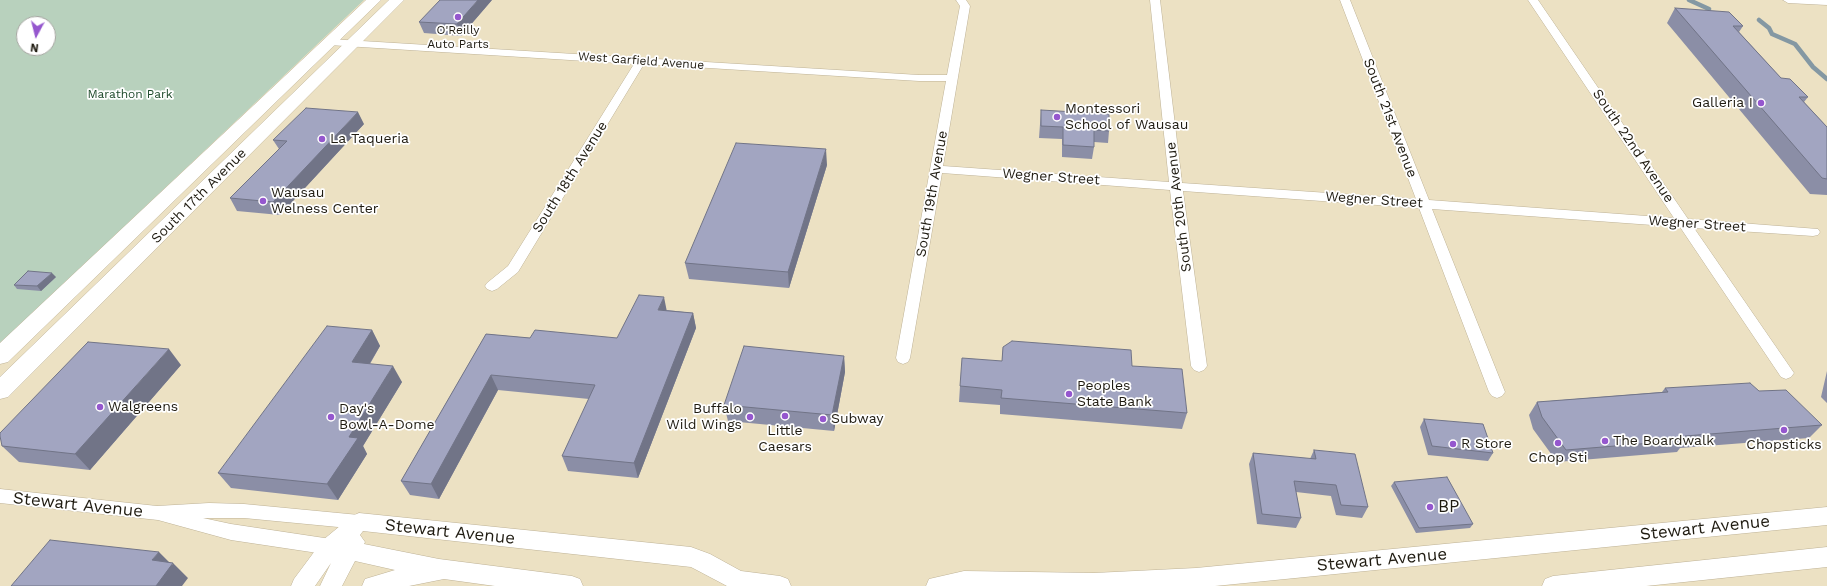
<!DOCTYPE html>
<html>
<head>
<meta charset="utf-8">
<style>
  body { margin:0 }
  #map { position:relative; width:1827px; height:586px; overflow:hidden; background:#ece1c3; font-family:"Work Sans",sans-serif }
  canvas { display:block }
  .north { position:absolute; left:16px; top:16px; width:40px; height:40px; box-sizing:border-box; background:#fff; border:1px solid #a5a4a0; border-radius:50%; rotate:187deg; font-size:11px; font-weight:700; line-height:16px; text-align:center; color:#1f1b11 }
  .north::after { content:''; display:block; margin:auto; width:14px; height:18px; background:#9557ce; clip-path:polygon(50% 0,100% 100%,50% 72%,0 100%) }
</style>
</head>
<body>
<div id="map">
<canvas width="1827" height="586"></canvas>
<div class="north">N</div>
</div>
<script>
const ctx = document.querySelector('canvas').getContext('2d');
ctx.lineJoin = 'round';
function paint(path, color) { ctx.fillStyle = color; ctx.fill(path, 'evenodd'); }
const toPath = rows => new Path2D(rows.map(r => 'M' + r).join(''));
function stroke(path, color, width, dash) { ctx.strokeStyle = color; ctx.lineWidth = width; ctx.lineCap = dash ? 'butt' : 'round'; ctx.setLineDash(dash || []); ctx.stroke(path); }
function write(font, color, halo, rows, align = 'center') {
  ctx.font = font + ' "Work Sans",sans-serif'; ctx.lineWidth = 3.5; ctx.setLineDash([]); ctx.textBaseline = 'middle'; ctx.strokeStyle = halo; ctx.fillStyle = color; for (const [text, x, y, turn = 0] of rows) {
    ctx.save(); ctx.translate(x, y); ctx.rotate((+turn || 0) * Math.PI / 180); ctx.textAlign = isNaN(turn) ? turn : align; if (halo) ctx.strokeText(text, 0, 0); ctx.fillText(text, 0, 0); ctx.restore();
  }
}
paint(toPath([
  [0,0,364,0,0,344],
  [24,24,48,24,48,48,24,48]
]), '#b8d1bd');
stroke(toPath([
  [1689,0,1709,9],
  [1759,20,1769,28,1772,34,1795,44,1813,67,1827,79]
]), '#8498a3', 4.5);
const minor = toPath([
  [956,0,966,0,970,6,943,166,1169,182,1150,0,1160,0,1182,183,1416,199,1340,0,1350,0,1429,200,1674,218,1528,0,1538,0,1688,219,1818,229,1820,232,1818,235,1813,236,1694,228,1794,373,1791,377,1786,379,1781,377,1680,227,1432,209,1505,392,1502,396,1497,398,1492,396,1489,392,1419,208,1183,191,1207,366,1204,370,1199,372,1194,370,1191,366,1170,190,942,173,910,358,908,362,903,364,898,362,896,358,946,81,919,81,644,64,518,272,497,289,492,291,487,289,485,286,487,283,508,266,634,64,329,45,324,42,329,39,919,75,947,75,960,6,956,0],
  [1783,0,1827,0,1827,5,1788,3,1783,0],
  [0,489,157,506,209,503,244,504,359,515,365,517,368,522,365,527,359,529,244,518,203,518,231,524,331,539,337,542,340,547,337,552,331,555,231,540,158,520,0,503,0,489]
]);
const tertiary = toPath([
  [1827,507,1827,525,1215,586,926,586,929,579,964,571,1094,573,1196,568,1827,507],
  [359,513,691,547,710,554,741,571,780,576,788,579,791,586,727,586,691,567,363,531,360,535,365,542,364,544,439,559,572,576,580,579,583,586,495,586,444,579,409,586,362,586,365,579,395,570,355,561,342,586,320,586,331,563,315,586,291,586,294,579,323,540,352,516,359,513],
  [1827,547,1827,567,1646,586,1542,586,1545,579,1553,576,1827,547]
]);
const secondary = toPath([
  [366,0,381,0,8,362,0,364,0,343,366,0],
  [389,0,404,0,8,397,0,399,0,377,389,0]
]);
stroke(minor, '#beb296', 1);
stroke(tertiary, '#beb296', 1);
stroke(secondary, '#beb296', 1);
paint(minor, '#fff');
paint(tertiary, '#fff');
paint(secondary, '#fff');
paint(toPath([
  [492,0,461,36,424,33,419,22],
  [1675,8,1743,26,1739,32,1781,78,1808,97,1804,102,1827,127,1827,195,1810,194,1667,23],
  [1041,110,1109,131,1108,143,1094,142,1094,147,1092,159,1062,157,1062,139,1039,138],
  [364,124,280,215,237,211,230,198,279,149,273,140],
  [827,165,789,288,689,279,685,263],
  [56,277,41,291,17,289,14,285],
  [667,310,693,313,696,328,638,478,568,471,562,456,589,399,498,390,439,499,410,495,401,481,486,334,530,338,617,338],
  [372,330,380,346,370,364,402,382,363,446,367,454,338,500,231,488,218,473],
  [1003,347,1132,366,1187,413,1182,429,1000,414,1000,405,959,402,960,386,1002,361],
  [844,356,845,372,834,431,728,421,724,405],
  [181,365,90,470,19,462,2,446],
  [1827,371,1827,403,1821,397],
  [1665,388,1759,391,1822,425,1809,438,1680,448,1677,452,1557,462,1533,429,1529,415,1537,402,1662,392],
  [1424,419,1493,453,1488,461,1428,455,1420,427],
  [1314,450,1368,507,1362,518,1336,515,1331,496,1296,492,1301,518,1296,528,1257,524,1249,464,1253,453,1310,459],
  [1394,482,1473,524,1470,528,1416,533,1391,486]
]), '#8b8ea6');
paint(toPath([
  [478,0,492,0,461,36,457,24],
  [358,112,364,124,280,215,273,202],
  [826,149,827,165,789,288,788,272],
  [52,273,56,277,41,291,37,286],
  [664,297,667,312,658,310],
  [693,313,696,328,638,478,634,463],
  [372,330,380,346,361,378,352,362],
  [169,349,181,365,90,470,75,454],
  [844,356,845,372,834,431,832,415],
  [393,366,402,382,363,446,367,454,338,500,327,484,349,437],
  [491,375,498,390,439,499,431,484],
  [159,552,172,565,173,563,188,578,182,586,156,586,152,560]
]), '#717487');
const building = toPath([
  [440,0,478,0,457,24,419,22,440,0],
  [1675,8,1729,12,1743,26,1733,26,1781,78,1790,79,1808,97,1799,97,1827,127,1827,179,1822,178,1675,8],
  [306,108,358,112,273,202,230,198,287,141,273,140,306,108],
  [1041,110,1109,114,1109,131,1094,130,1094,147,1063,145,1063,127,1041,126,1041,110],
  [736,143,826,149,788,272,685,263,736,143],
  [28,271,52,273,37,286,14,285,28,271],
  [639,295,664,297,658,310,693,313,634,463,562,456,595,385,491,375,431,484,401,481,486,334,530,338,535,330,617,338,639,295],
  [327,326,372,330,352,362,393,366,349,437,358,438,327,484,218,473,327,326],
  [1012,341,1131,350,1132,366,1182,369,1187,413,1001,398,1002,390,960,386,962,358,1002,361,1003,347,1012,341],
  [88,342,169,349,75,454,2,446,0,436,0,433,88,342],
  [744,346,844,356,832,415,724,405,744,346],
  [1750,383,1759,391,1786,390,1822,425,1685,436,1688,440,1566,450,1542,417,1537,402,1668,392,1665,388,1750,383],
  [1424,419,1483,424,1493,453,1432,446,1424,419],
  [1314,450,1355,454,1368,507,1341,505,1336,485,1294,481,1301,518,1262,514,1253,453,1316,459,1314,450],
  [1447,477,1473,524,1419,528,1394,482,1447,477],
  [50,540,159,552,152,560,173,563,156,586,11,586,50,540]
]);
paint(building, '#a2a5c1');
stroke(building, '#717487', 1);
for (const [x, y, r, color] of [
  [458,17,4,"#9557ce"],
  [1761,103,4,"#9557ce"],
  [1057,117,4,"#9557ce"],
  [322,139,4,"#9557ce"],
  [263,201,4,"#9557ce"],
  [1069,394,4,"#9557ce"],
  [100,407,4,"#9557ce"],
  [785,416,4,"#9557ce"],
  [331,417,4,"#9557ce"],
  [750,417,4,"#9557ce"],
  [823,419,4,"#9557ce"],
  [1784,430,4,"#9557ce"],
  [1605,441,4,"#9557ce"],
  [1558,443,4,"#9557ce"],
  [1453,444,4,"#9557ce"],
  [1430,507,4,"#9557ce"]
]) { const dot = new Path2D(); dot.arc(x, y, r, 0, 2 * Math.PI); ctx.fillStyle = color; ctx.fill(dot); stroke(dot, '#fff', 1.5); }
write('12px', '#1f1b11', '#fff', [
  ["O'Reilly",458,30],
  ["Auto Parts",458,44]
]);
write('12px', '#1f1b11', '#fff', [
  ["West Garfield Avenue",641,61,4]
]);
write('12px', '#1f4b2c', '#fff', [
  ["Marathon Park",130,94]
]);
write('14px', '#1f1b11', '#fff', [
  ["Galleria I",1753,103,"right"],
  ["Montessori",1065,109],
  ["School of Wausau",1065,125],
  ["La Taqueria",330,139],
  ["Wausau",271,193],
  ["Welness Center",271,209],
  ["Peoples",1077,386],
  ["State Bank",1077,402],
  ["Walgreens",108,407],
  ["Day's",339,409],
  ["Bowl-A-Dome",339,425],
  ["Buffalo",742,409,"right"],
  ["Wild Wings",742,425,"right"],
  ["Subway",831,419],
  ["Little",785,431,"center"],
  ["Caesars",785,447,"center"],
  ["The Boardwalk",1613,441],
  ["R Store",1461,444],
  ["Chopsticks",1784,445,"center"],
  ["Chop Sti",1558,458,"center"]
], 'left');
write('14px', '#1f1b11', '#fff', [
  ["South 21st Avenue",1390,118,69],
  ["South 22nd Avenue",1633,146,56],
  ["South 18th Avenue",570,177,-58],
  ["Wegner Street",1051,177,4],
  ["South 19th Avenue",932,194,-80],
  ["South 17th Avenue",199,196,-45],
  ["Wegner Street",1374,200,4],
  ["South 20th Avenue",1179,207,-97],
  ["Wegner Street",1697,224,4]
]);
write('17px', '#1f1b11', '#fff', [
  ["Stewart Avenue",78,505,6],
  ["Stewart Avenue",1705,528,-6],
  ["Stewart Avenue",450,532,6],
  ["Stewart Avenue",1382,560,-5]
]);
write('17px', '#1f1b11', '#fff', [
  ["BP",1438,507]
], 'left');
</script>
</body>
</html>
